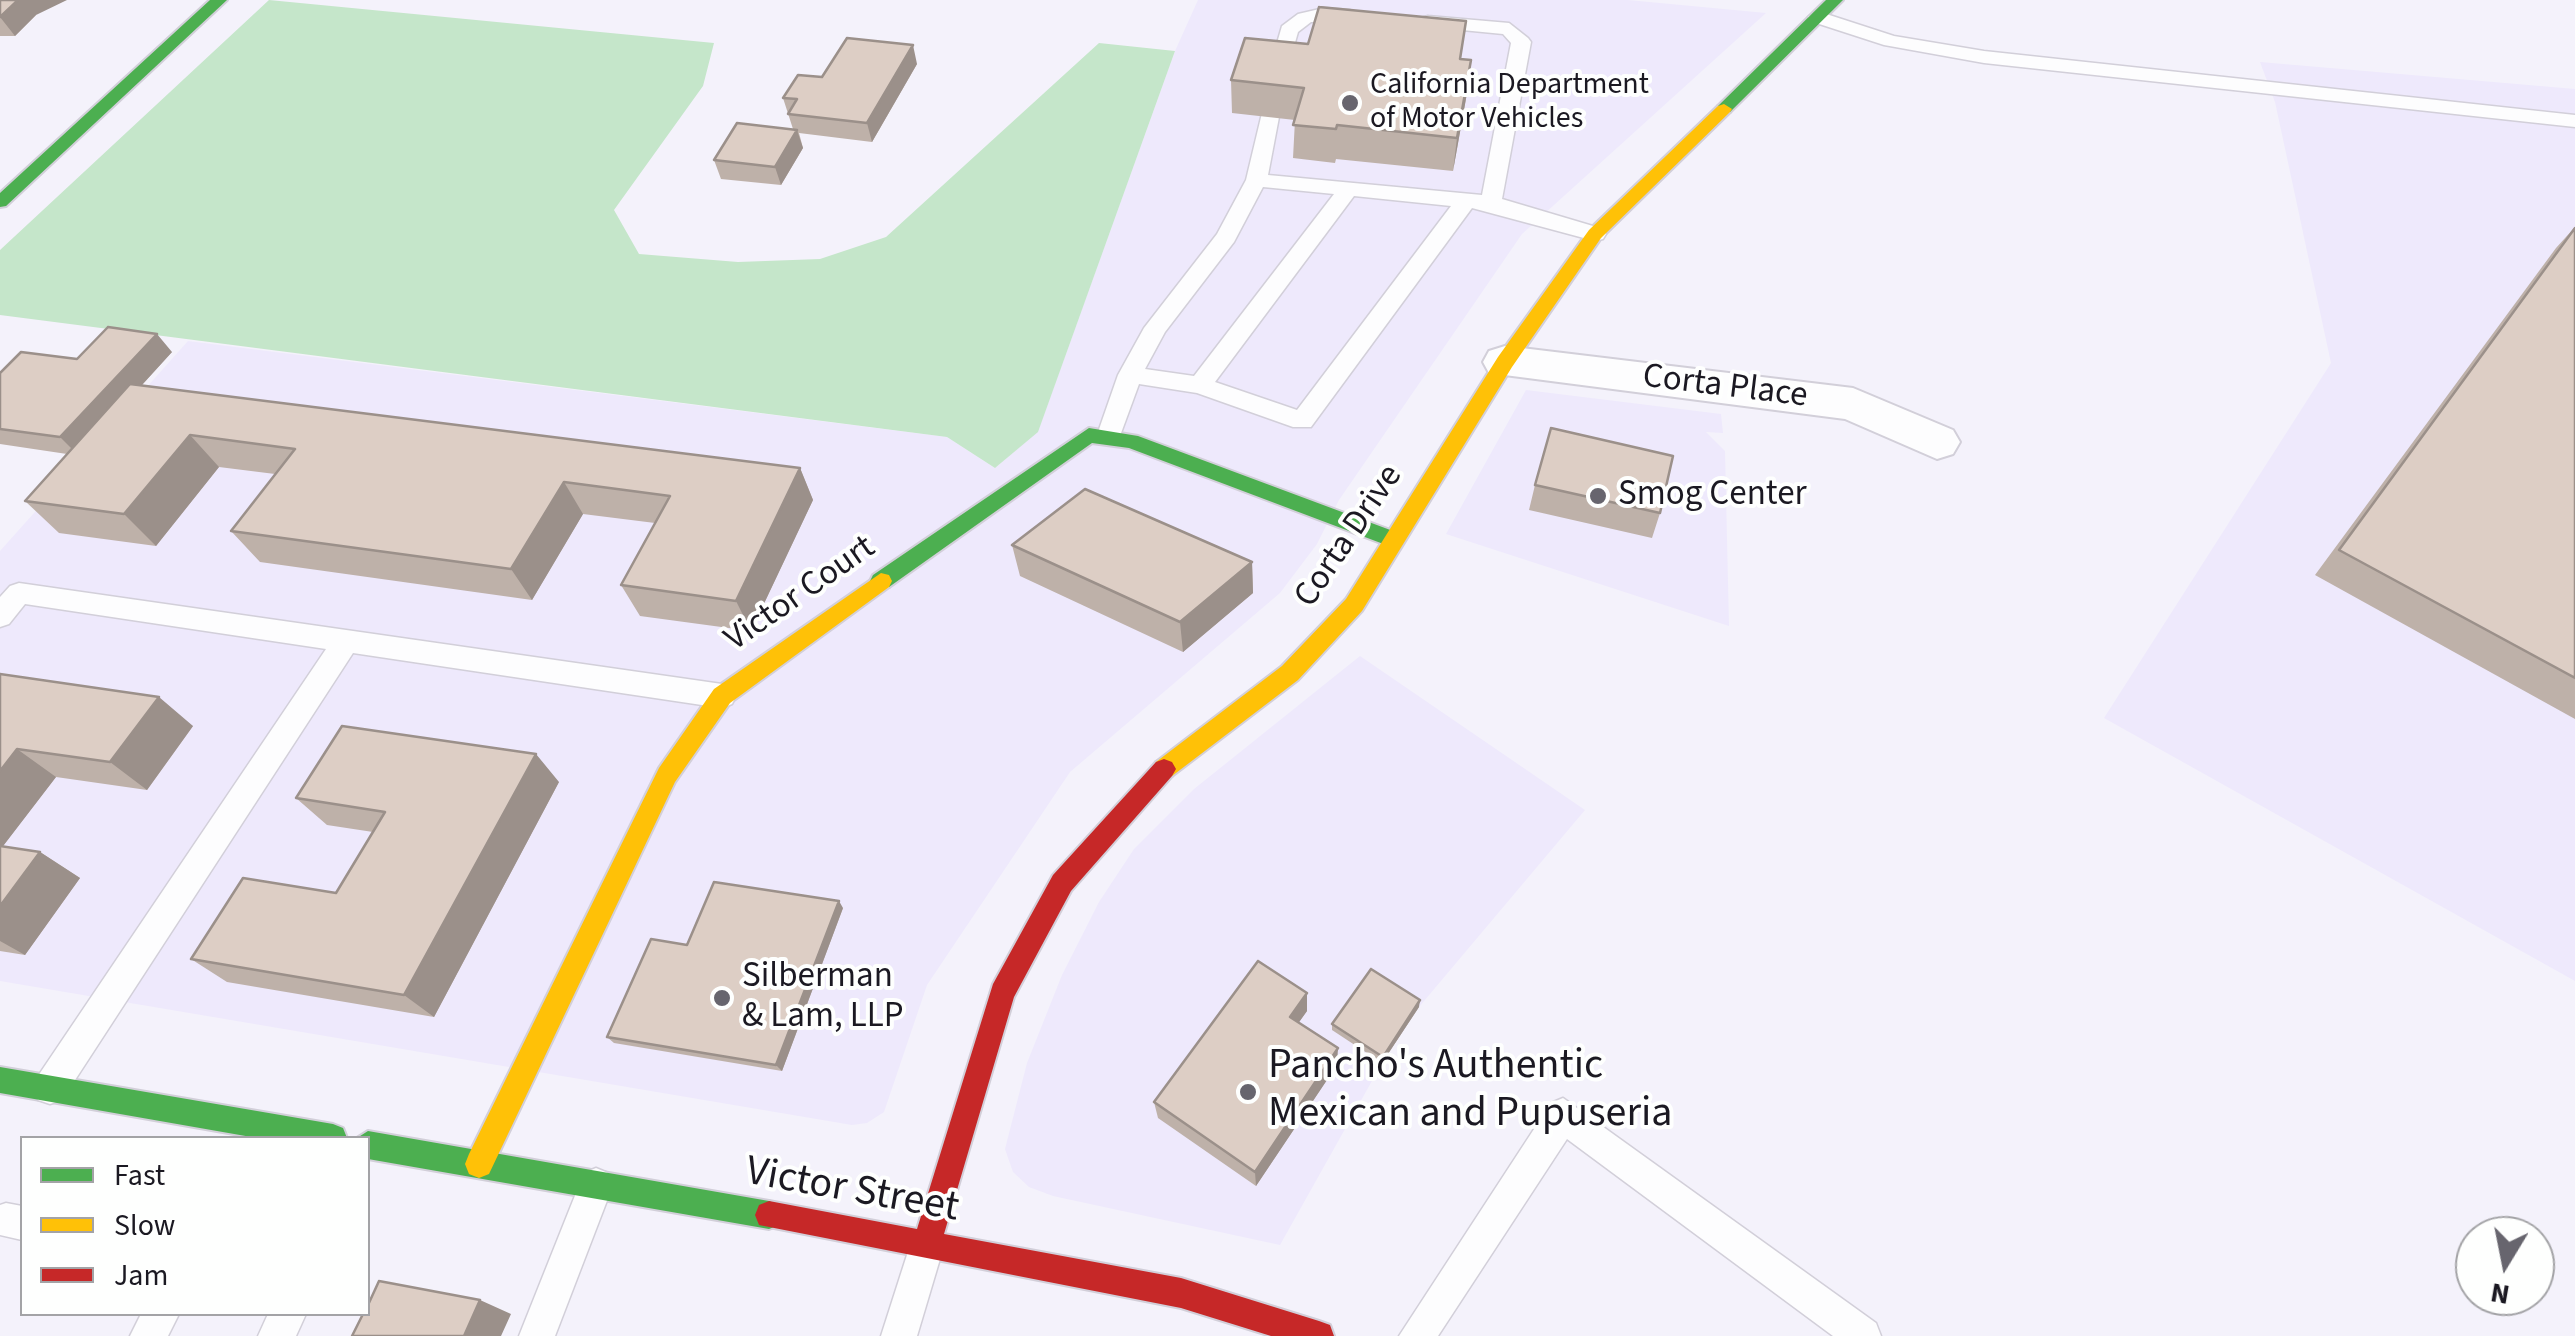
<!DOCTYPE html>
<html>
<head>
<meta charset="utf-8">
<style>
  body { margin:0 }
  #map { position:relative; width:2575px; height:1336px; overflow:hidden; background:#f4f2fb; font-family:"Source Sans 3",sans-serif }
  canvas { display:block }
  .legend { position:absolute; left:20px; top:1136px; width:350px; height:180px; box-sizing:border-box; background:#fefffe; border:2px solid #a3a3a6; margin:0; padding:12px 18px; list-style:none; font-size:30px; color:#1b1922 }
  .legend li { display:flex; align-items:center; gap:20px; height:50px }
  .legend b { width:50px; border:2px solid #a3a3a6 }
  .north { position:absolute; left:2455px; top:1216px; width:100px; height:100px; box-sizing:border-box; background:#fefffe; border:2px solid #a3a3a6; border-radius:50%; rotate:190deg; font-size:28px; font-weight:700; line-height:40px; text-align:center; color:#1b1922 }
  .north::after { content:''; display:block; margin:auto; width:35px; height:45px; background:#67656e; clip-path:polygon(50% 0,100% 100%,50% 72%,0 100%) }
</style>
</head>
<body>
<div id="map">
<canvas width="2575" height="1336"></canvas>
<ul class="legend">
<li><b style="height:12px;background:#4caf50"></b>Fast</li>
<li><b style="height:12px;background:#ffc107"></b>Slow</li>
<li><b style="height:12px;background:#c62828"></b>Jam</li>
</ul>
<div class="north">N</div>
</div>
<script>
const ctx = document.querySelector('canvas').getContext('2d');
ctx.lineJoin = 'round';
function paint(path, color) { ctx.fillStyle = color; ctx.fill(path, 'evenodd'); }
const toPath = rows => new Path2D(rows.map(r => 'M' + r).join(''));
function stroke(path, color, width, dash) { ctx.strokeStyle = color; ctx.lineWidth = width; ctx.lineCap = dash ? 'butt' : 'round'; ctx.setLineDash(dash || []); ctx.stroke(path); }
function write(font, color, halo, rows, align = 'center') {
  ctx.font = font + ' "Source Sans 3",sans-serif'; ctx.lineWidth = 8; ctx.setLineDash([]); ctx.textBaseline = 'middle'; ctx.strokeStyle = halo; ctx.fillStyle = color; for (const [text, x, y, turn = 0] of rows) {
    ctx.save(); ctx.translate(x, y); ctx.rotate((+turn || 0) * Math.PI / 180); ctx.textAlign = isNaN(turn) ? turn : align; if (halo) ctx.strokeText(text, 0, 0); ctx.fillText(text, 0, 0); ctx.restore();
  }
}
paint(toPath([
  [1198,0,1628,0,1766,13,1522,234,1339,500,1317,544,1280,593,1070,772,927,985,884,1112,867,1123,852,1125,0,981,0,551,188,341,947,437,995,468,1038,431,1175,51],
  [2260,62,2575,89,2575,981,2104,718,2331,363,2275,102],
  [1526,390,1721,414,1723,433,1706,432,1725,451,1729,626,1446,534],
  [1360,656,1585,810,1419,1007,1382,1063,1280,1245,1053,1196,1029,1187,1013,1172,1005,1149,1027,1063,1062,975,1099,902,1134,849,1194,789]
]), '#eee9fc');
paint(toPath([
  [269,0,714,43,703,86,614,210,639,254,738,262,820,259,886,237,1099,43,1175,51,1038,432,995,468,947,437,0,315,0,250]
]), '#c5e6ca');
const lane = toPath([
  [1324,8,1350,10,1359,16,1350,22,1311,22,1298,32,1285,78,1271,78,1268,74,1282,26,1298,14,1324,8],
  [1817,11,1894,36,1984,51,2575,115,2575,127,1984,63,1884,45,1810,21,1808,17,1817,11],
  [1428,16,1509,23,1528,38,1531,42,1502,199,1603,229,1606,234,1603,239,1595,241,1472,208,1311,427,1293,427,1197,393,1139,384,1117,444,1099,444,1096,438,1118,375,1144,328,1217,234,1246,180,1262,113,1276,113,1279,117,1268,175,1482,195,1511,43,1503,34,1421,26,1421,18,1428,16],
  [1263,187,1334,194,1194,376,1145,369,1165,332,1234,242,1263,187],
  [1354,196,1451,206,1297,410,1215,382,1354,196],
  [19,583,722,684,732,688,736,696,732,704,722,708,353,653,62,1100,50,1104,38,1100,33,1088,38,1076,326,649,25,604,9,624,0,627,0,597,10,586,19,583],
  [1563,1098,1876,1323,1881,1336,1833,1336,1567,1139,1438,1336,1399,1336,1551,1103,1563,1098],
  [596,1168,608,1173,613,1185,555,1336,519,1336,584,1173,596,1168],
  [6,1203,22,1206,22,1240,0,1235,0,1205,6,1203],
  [927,1224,939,1230,945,1242,917,1336,881,1336,915,1230,927,1224],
  [141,1314,179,1314,168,1336,130,1336,141,1314],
  [268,1314,306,1314,296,1336,258,1336,268,1314]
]);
const street = toPath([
  [1505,346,1853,388,1953,430,1960,442,1953,454,1937,459,1845,419,1489,373,1483,362,1489,351,1505,346]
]);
const fast = toPath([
  [210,0,227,0,6,206,0,207,0,193,210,0],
  [1826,0,1843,0,1730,112,1718,112,1718,106,1826,0],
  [1089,428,1138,436,1401,534,1405,540,1394,548,1129,448,1092,443,889,587,873,587,870,581,873,575,1089,428],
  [0,1067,333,1124,343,1128,347,1138,257,1138,0,1093,0,1067],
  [368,1131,769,1201,779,1205,783,1215,779,1225,769,1229,368,1159,368,1138,357,1138,368,1131]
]);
const slow = toPath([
  [1724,104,1732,109,1730,112,1601,238,1512,367,1362,611,1298,680,1172,776,1164,779,1156,776,1152,769,1156,762,1282,666,1346,599,1498,357,1589,230,1718,106,1724,104],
  [881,573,889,575,892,581,889,587,730,703,675,782,489,1174,479,1178,469,1174,465,1164,469,1154,659,768,714,689,881,573]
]);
const jam = toPath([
  [1164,759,1172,762,1176,769,1172,776,1071,891,1014,997,944,1234,1181,1278,1319,1321,1330,1325,1334,1336,1271,1336,1181,1308,759,1225,755,1215,759,1205,769,1201,917,1229,993,984,1053,875,1156,762,1164,759]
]);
stroke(lane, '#d2cfd9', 3);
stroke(street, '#d2cfd9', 4);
stroke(fast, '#d2cfd9', 4);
stroke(slow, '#d2cfd9', 4);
stroke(jam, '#d2cfd9', 4);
paint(lane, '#fdfdfe');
paint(street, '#fdfdfe');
paint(fast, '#4caf50');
paint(slow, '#ffc107');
paint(jam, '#c62828');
paint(toPath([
  [0,0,36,15,15,36,0,36],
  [1308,44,1471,60,1467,93,1453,171,1336,159,1335,163,1293,158,1295,120,1232,113,1231,80],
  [917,64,872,142,799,133,803,148,781,185,721,179,714,160,793,129,783,98,822,77],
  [2575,227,2575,719,2315,575,2556,248],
  [172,352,142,385,800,468,813,500,751,631,640,616,621,585,655,523,583,514,532,600,260,562,231,531,275,474,219,467,156,546,59,533,25,501,67,454,0,444,0,373,77,359],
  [1535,485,1660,513,1652,538,1529,510],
  [1012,545,1252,562,1253,593,1183,652,1020,576],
  [0,674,193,726,147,790,56,777,3,846,40,852,80,878,25,955,0,951],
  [559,782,434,1017,227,982,191,959,336,893,373,832,327,825,296,798],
  [843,908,782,1071,614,1043,607,1037,687,945],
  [1307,993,1307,1011,1298,1023,1337,1065,1256,1186,1158,1118,1154,1102],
  [1419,1007,1382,1063,1332,1030,1332,1024]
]), '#beb1a9');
paint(toPath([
  [18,0,67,0,36,15,15,36,0,17],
  [913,45,917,64,872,142,867,123],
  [1471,60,1467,93,1453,171,1457,138],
  [797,130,803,148,781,185,775,167],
  [157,334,172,352,78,455,60,437],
  [190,435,219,467,156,546,124,514],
  [800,468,813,500,751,631,736,601],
  [564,482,583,514,532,600,511,569],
  [1252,562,1253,593,1183,652,1180,622],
  [159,697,193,726,147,790,110,762],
  [17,749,56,777,0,850,0,771],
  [536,754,559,782,434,1017,404,995],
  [40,852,80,878,25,955,0,941,0,906],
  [839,901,843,908,782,1071,776,1065],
  [1307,993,1307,1011,1290,1035,1290,1017],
  [1420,1000,1419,1007,1382,1063,1383,1057],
  [1338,1048,1337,1065,1256,1186,1255,1172],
  [480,1300,511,1314,501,1336,464,1336]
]), '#9b908a');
const building = toPath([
  [0,0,18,0,0,17,0,0],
  [1319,7,1466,21,1460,59,1471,60,1457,138,1337,125,1336,129,1293,125,1304,88,1231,80,1245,38,1308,44,1319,7],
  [847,38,913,45,867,123,788,114,797,99,783,98,798,75,822,77,847,38],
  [737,123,797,130,775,167,714,160,737,123],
  [2575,228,2575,678,2339,550,2575,228],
  [108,327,157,334,60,437,0,429,0,373,21,352,77,359,108,327],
  [130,384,800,468,736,601,621,585,670,496,564,482,511,569,231,531,295,449,190,435,124,514,25,501,130,384],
  [1551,428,1673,456,1660,513,1535,485,1551,428],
  [1085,489,1252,562,1180,622,1012,545,1085,489],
  [0,674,159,697,110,762,17,749,0,771,0,674],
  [342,726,536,754,404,995,191,959,243,878,336,893,385,812,296,798,342,726],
  [0,846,40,852,0,906,0,846],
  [714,882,839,901,776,1065,607,1037,651,939,687,945,714,882],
  [1258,961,1307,993,1290,1017,1338,1048,1255,1172,1154,1102,1258,961],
  [1371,969,1420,1000,1383,1057,1332,1024,1371,969],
  [379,1281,480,1300,464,1336,352,1336,363,1314,368,1314,368,1305,379,1281]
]);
paint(building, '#ddcec5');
stroke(building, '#9b908a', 2.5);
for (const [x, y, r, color] of [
  [1350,103,10,"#67656e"],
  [1598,496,10,"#67656e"],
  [722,998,10,"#67656e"],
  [1248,1092,10,"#67656e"]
]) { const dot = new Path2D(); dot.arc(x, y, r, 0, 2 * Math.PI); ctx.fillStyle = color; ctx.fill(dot); stroke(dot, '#fefffe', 4); }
write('30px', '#1b1922', '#fefffe', [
  ["California Department",1370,86],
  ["of Motor Vehicles",1370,120]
], 'left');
write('35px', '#1b1922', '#fefffe', [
  ["Corta Place",1725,388,7],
  ["Corta Drive",1350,537,-56],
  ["Victor Court",801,595,-35]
]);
write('35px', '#1b1922', '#fefffe', [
  ["Smog Center",1618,496],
  ["Silberman",742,978],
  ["& Lam, LLP",742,1018]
], 'left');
write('42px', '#1b1922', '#fefffe', [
  ["Pancho's Authentic",1268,1068],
  ["Mexican and Pupuseria",1268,1116]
], 'left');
write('42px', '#1b1922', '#fefffe', [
  ["Victor Street",852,1192,10]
]);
</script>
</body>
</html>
